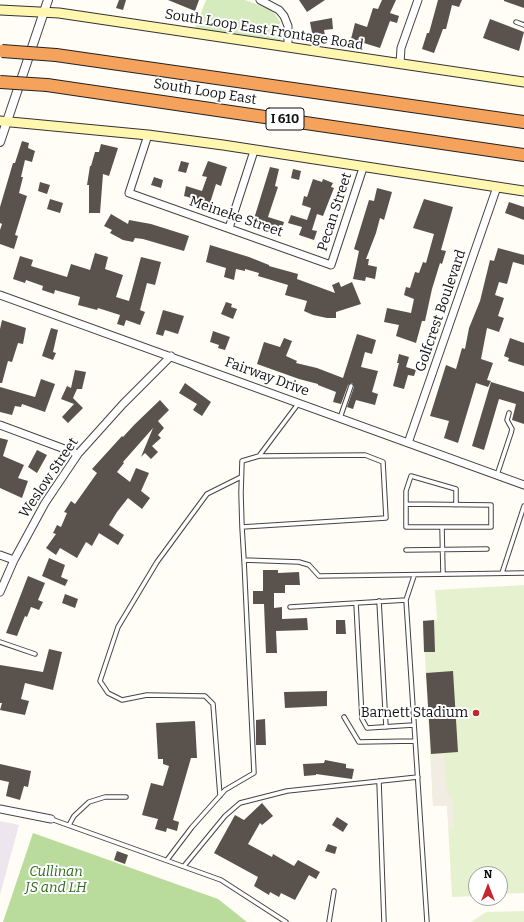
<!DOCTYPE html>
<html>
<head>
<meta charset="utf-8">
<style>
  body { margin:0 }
  #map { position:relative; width:524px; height:922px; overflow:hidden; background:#fffdf5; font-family:Bitter,serif }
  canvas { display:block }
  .north { position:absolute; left:468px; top:866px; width:40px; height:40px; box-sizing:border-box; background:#fff; border:1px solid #a0a0a0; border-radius:50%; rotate:0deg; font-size:11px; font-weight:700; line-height:16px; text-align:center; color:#111 }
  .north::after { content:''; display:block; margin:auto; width:14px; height:18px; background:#c4262e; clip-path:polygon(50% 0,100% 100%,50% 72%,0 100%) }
</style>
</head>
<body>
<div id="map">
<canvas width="524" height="922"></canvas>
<div class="north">N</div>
</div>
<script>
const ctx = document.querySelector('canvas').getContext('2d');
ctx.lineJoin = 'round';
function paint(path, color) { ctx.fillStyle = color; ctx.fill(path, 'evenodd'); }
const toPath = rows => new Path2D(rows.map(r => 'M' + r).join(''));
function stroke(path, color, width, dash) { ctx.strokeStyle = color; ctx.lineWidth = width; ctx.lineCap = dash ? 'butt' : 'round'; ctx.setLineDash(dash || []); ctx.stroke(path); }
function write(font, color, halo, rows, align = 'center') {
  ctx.font = font + ' Bitter,serif'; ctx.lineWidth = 4; ctx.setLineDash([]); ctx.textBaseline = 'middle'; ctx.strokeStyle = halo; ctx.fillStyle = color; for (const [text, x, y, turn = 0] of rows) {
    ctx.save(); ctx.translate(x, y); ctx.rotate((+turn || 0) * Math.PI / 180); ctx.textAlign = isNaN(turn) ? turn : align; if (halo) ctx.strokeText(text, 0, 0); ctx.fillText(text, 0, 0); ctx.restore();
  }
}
paint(toPath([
  [0,821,19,825,0,895]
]), '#eee6ef');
paint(toPath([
  [206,0,245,0,267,8,275,14,280,22,282,38,279,42,274,42,195,28]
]), '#d5ebbd');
paint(toPath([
  [33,833,218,899,247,922,3,922]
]), '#b9dc9c');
paint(toPath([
  [524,585,524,893,500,894,500,874,476,874,476,896,452,897,447,806,433,806,423,620,437,620,435,590],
  [524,911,524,922,471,922,486,912]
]), '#e6f2cf');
paint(toPath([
  [444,753,447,795,452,795,454,828,449,830,447,806,433,806,431,754]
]), '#f1ede2');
paint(toPath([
  [119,0,126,0,123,10,116,8],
  [168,0,199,0,195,11],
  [299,0,325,0,307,12],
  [382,0,396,0,390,13,399,16,397,23,390,21,380,48,351,39,355,23,367,27,373,8,378,9],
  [438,0,462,0,459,7,452,5,446,29,443,29,434,53,422,49,427,33,429,33],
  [504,0,524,0,524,8,504,1],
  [332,18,333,29,324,30,325,36,313,38,310,22],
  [490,19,524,32,519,51,483,38],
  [22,141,29,143,28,148,35,151,32,162,25,160,21,177,23,177,19,193,27,196,15,235,18,236,14,249,0,244,0,230,2,224,0,223,0,207,13,163,15,163],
  [101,144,118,148,109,176,103,174,100,213,89,213,89,185,87,185,90,166,91,166,95,152,99,152],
  [181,161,189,163,186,173,178,171],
  [208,161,227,167,221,186,216,184,210,203,184,196,186,186,202,191,207,177,202,176],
  [270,167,279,169,275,186,278,187,268,217,284,222,282,229,253,222],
  [293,169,301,171,299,180,291,178],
  [154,177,163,180,161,188,151,185],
  [313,179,322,182,323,179,333,183,331,187,334,188,323,216,317,214,312,230,317,231,314,240,299,235,302,227,288,223,291,215,307,220,311,208,302,205,304,196,307,197],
  [40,182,50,185,47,194,38,191],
  [377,188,392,192,384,220,380,218,376,233,366,259,369,259,368,265,377,267,375,279,366,277,365,281,353,279,359,251,354,249,369,200,374,201],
  [50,199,63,203,60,213,47,209],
  [424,199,453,207,441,250,446,251,442,264,440,263,432,289,425,321,422,321,416,343,396,336,399,325,384,322,387,308,411,313,414,299,404,295,406,287,410,288,415,272,419,273,423,262,426,263,434,234,413,228],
  [509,202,524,207,524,220,505,213],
  [111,214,128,224,129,220,151,224,189,236,184,251,143,239,135,238,133,242,123,240,110,233,112,230,104,226],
  [210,245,249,257,269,265,269,266,298,274,297,279,335,293,332,285,339,282,341,287,352,282,361,304,336,312,336,318,327,318,313,315,304,311,307,301,285,295,288,285,258,276,259,273,245,269,245,271,236,269,234,280,224,277,226,268,206,262],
  [498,248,524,255,524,265,513,262,507,284,499,282,495,295,504,298,498,316,504,318,499,332,487,328,481,359,493,363,487,380,491,381,488,387,476,383,458,443,444,438,449,421,430,416,446,365,456,369,462,348,465,349,469,328,480,301,490,260,494,261],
  [95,253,108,257,105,269,123,275,116,297,129,301,141,257,161,262,155,285,147,283,140,310,145,312,140,325,126,320,124,326,117,324,120,315,98,308,97,310,78,305,80,297,55,290,54,294,42,290,43,286,26,280,25,283,13,279,20,256,33,260,31,266,67,277,71,264,90,270],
  [226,302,232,304,231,307,237,309,233,319,221,314],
  [163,310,184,316,178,334,165,330,163,336,156,334],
  [2,320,26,328,23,344,18,343,12,362,8,361,2,383,0,383,0,329],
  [51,328,58,330,53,352,56,353,53,360,42,356],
  [213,331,230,337,225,350,218,348,219,345,210,342],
  [357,334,376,340,372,354,365,352,361,367,378,371,372,392,378,394,375,405,356,400,353,409,347,407,354,387,352,383,348,385,341,404,333,402,336,392,318,385,318,384,299,379,257,364,264,342,280,347,284,338,292,341,286,356,297,361,296,363,317,368,343,378],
  [510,338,524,343,524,366,508,361,509,358,504,356],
  [399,354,409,357,406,367,416,370,414,376,408,375,404,389,393,386,399,363,397,363],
  [75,370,86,372,82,389,77,389,73,398,83,408,68,423,62,417,74,404,61,399,67,386,71,388],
  [41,379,55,384,45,412,22,404,21,407,15,406,12,415,0,412,0,387,35,397],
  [491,382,524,392,524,424,512,420,516,404,499,399,484,450,472,446],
  [185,383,211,402,202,416,193,410,197,404,179,393],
  [160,400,169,410,158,421,164,428,158,435,161,438,152,446,158,452,151,459,145,453,141,457,153,428,123,462,124,463,117,472,130,482,136,468,149,473,141,491,150,498,142,509,128,498,117,512,109,525,124,535,118,545,99,533,92,546,86,542,77,558,60,548,56,555,46,548,56,534,53,533,57,525,61,527,67,513,64,512,71,501,75,504,97,473,92,469,122,436,123,437,134,425],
  [0,438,8,440,3,456,24,465,18,478,28,481,22,498,0,488],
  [37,450,47,455,37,473,28,467],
  [49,558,65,565,61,577,68,580,65,586,42,576],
  [263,570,278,570,278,573,299,572,300,585,285,585,285,593,274,593,274,608,282,607,282,619,307,618,308,630,276,631,277,653,266,653,264,604,253,604,253,591,263,591],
  [28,576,45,583,38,600,43,602,39,610,31,607,27,617,25,616,17,636,6,633],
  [65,594,78,599,75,608,62,603],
  [336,620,345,620,346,634,336,634],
  [434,620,435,652,424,652,423,621],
  [49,649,62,652,53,690,25,683,21,699,29,701,25,715,0,710,2,703,0,703,0,665,43,672],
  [453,671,458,752,431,754,426,673],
  [327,691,327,706,285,708,284,692],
  [265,719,266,745,256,745,256,720],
  [195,721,197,758,191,758,173,820,179,822,177,831,167,828,166,832,155,829,158,819,142,815,151,783,163,786,169,766,163,764,163,759,158,759,156,723],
  [325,760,346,764,346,768,354,769,352,779,316,774,316,775,304,776,303,764,324,763],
  [0,764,31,771,28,787,24,786,20,800,6,796,9,782,0,780],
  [262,803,273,816,262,825,260,823,248,844,272,857,273,854,294,866,298,860,320,872,316,879,309,875,295,900,281,893,279,897,270,892,269,895,254,886,258,877,214,853,235,815,244,820],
  [337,817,348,824,343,832,332,825],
  [328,844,337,847,335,854,325,851],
  [117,851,128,855,125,864,114,860]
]), '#5a524d');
const service = toPath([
  [516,22,524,25],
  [340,418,351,386],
  [259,456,298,404],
  [497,475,511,433,512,429,507,420,509,413],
  [406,504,406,491,411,476,456,489,456,505],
  [442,527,406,527,406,504,491,505,491,527,442,527,443,574],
  [406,550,487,549],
  [244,560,299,562,309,565,319,576,524,573],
  [502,573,524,506],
  [414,576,406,600,427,922],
  [379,601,386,727],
  [356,603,362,719,367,728,413,725],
  [290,607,406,600],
  [0,642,35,654],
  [344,717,359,742,415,741],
  [379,781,384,922],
  [220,796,213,704,205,696,147,695,122,700,108,693,100,681,118,627,157,562,207,494,241,477],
  [51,819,221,880,286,922],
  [69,825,74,816,89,802,105,797,126,797],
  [167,860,192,827,225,790,254,773,244,560,242,527,241,493,242,461,259,456,365,455,383,462,386,518,242,527],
  [184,866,225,816,240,803,287,791,418,777],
  [329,922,334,891]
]);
const minor = toPath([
  [260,0,279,10,284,16,288,26,288,47],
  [400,64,401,48,418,0],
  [148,135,129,193,331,265,363,168],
  [229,228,254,151],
  [0,295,524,485],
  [0,425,78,454],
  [408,443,497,187],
  [0,555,14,560],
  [0,592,14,560,45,503,78,454,123,404,171,356],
  [0,809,51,819]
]);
const tertiary = toPath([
  [0,142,48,0]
]);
const secondary = toPath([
  [0,10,59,13,524,82],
  [0,121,148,135,223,145,524,191]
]);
const motorway = toPath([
  [56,55,524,122],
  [47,85,524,155]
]);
stroke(service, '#444', 5.5);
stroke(minor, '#444', 9);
stroke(tertiary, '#444', 10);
stroke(secondary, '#333', 11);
stroke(motorway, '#222', 14);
stroke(service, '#fff', 3.5);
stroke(minor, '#fff', 7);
stroke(tertiary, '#fff', 8);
stroke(secondary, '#fff6b0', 9);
stroke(motorway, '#f5a25d', 12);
const motorwayBridge = toPath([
  [2,51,56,55],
  [0,82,47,85]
]);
stroke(motorwayBridge, '#222', 14, []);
stroke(motorwayBridge, '#f5a25d', 12);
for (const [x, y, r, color] of [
  [476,713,4,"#c4262e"]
]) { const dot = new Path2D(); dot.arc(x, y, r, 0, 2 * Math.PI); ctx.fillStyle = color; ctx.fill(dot); stroke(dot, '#fff', 1.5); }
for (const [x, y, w] of [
  [285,119,38]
]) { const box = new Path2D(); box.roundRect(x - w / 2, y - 11, w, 22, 3); ctx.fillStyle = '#fff'; ctx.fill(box); stroke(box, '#111', 1); }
write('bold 13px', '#111', null, [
  ["I 610",285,119]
]);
write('14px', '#111', '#fff', [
  ["South Loop East Frontage Road",264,30,9],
  ["South Loop East",205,92,9],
  ["Pecan Street",335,212,-72],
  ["Meineke Street",236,217,19],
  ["Golfcrest Boulevard",441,311,-71],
  ["Fairway Drive",267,377,20],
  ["Weslow Street",49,478,-56]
]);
write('14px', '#111', '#fff', [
  ["Barnett Stadium",468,713]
], 'right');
write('italic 14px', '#2f6b1f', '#fff', [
  ["Cullinan",56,872],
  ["JS and LH",56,888]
]);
</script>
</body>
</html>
